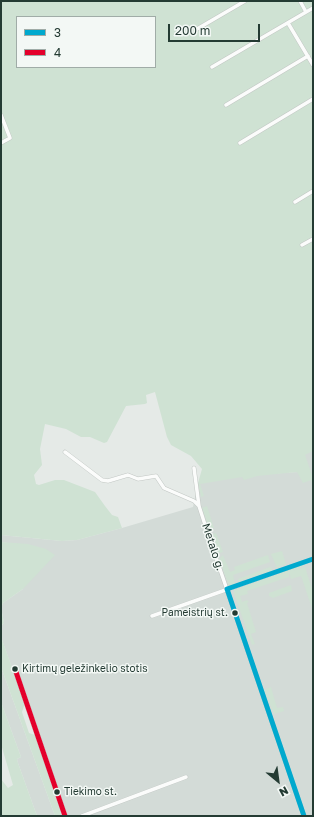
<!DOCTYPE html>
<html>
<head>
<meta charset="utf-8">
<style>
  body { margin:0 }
  #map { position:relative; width:314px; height:817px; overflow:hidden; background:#e5eae7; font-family:"Golos Text",sans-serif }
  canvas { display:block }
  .frame { position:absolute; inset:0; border:2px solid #243b33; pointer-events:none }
  .legend { position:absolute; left:16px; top:16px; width:140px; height:52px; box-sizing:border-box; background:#f3f8f5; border:1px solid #a0aca7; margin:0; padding:5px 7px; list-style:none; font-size:12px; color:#243b33 }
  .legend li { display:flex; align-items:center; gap:8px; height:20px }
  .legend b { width:20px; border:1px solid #a0aca7 }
  .north { position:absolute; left:258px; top:761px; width:40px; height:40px; -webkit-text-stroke:3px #f3f8f5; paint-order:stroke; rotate:151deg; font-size:11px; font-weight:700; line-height:16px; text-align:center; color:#243b33 }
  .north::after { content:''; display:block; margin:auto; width:14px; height:18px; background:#243b33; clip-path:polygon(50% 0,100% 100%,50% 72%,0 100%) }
  .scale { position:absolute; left:168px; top:24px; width:92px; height:18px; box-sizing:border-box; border:2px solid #243b33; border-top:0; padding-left:5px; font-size:12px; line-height:14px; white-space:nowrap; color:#243b33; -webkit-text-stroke:3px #f3f8f5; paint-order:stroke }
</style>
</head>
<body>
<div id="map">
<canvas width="314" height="817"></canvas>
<div class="frame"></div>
<ul class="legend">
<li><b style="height:5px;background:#00a9ce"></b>3</li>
<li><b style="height:5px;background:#e4002b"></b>4</li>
</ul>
<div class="north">N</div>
<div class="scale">200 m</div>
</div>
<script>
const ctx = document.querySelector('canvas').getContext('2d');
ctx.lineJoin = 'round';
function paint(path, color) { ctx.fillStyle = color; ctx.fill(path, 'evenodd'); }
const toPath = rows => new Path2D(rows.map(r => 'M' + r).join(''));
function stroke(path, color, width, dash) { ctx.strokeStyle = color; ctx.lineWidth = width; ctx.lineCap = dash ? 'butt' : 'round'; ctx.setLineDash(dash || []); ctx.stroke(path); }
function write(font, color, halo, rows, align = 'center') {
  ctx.font = font + ' "Golos Text",sans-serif'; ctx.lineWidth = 3; ctx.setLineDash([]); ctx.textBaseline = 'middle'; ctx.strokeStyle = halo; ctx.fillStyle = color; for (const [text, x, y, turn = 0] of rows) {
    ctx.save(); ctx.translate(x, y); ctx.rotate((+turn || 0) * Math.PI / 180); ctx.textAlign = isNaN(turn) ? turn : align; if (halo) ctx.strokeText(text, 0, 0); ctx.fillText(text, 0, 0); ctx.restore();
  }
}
paint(toPath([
  [313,449,313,816,67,816,17,667,12,668,1,637,1,626,4,623,1,608,3,603,23,589,14,544,1,542,1,535,62,541,77,540,122,528,193,507,198,483,233,476,297,472,303,454],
  [1,667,55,816,37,816,18,763,17,759,21,757,1,702]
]), '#d3dbd7');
paint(toPath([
  [1,1,313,1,313,451,305,455,313,478,313,486,311,480,303,483,297,472,257,476,244,480,242,477,200,484,204,496,201,497,198,483,202,469,191,456,171,445,167,437,155,392,146,395,147,403,145,404,126,406,107,442,104,443,90,437,81,437,66,429,45,424,40,449,42,465,34,475,36,484,39,485,55,480,64,480,95,492,105,506,112,515,118,517,122,528,77,540,62,541,1,535],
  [17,17,155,17,155,67,17,67],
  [207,506,214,528,209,529,202,508],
  [216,533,223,552,217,554,211,535],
  [1,542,28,544,46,549,55,555,23,589,3,603,1,608,4,623,1,626],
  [282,551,286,564,277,568,271,554],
  [223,555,230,572,235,570,234,567,268,555,270,562,233,575,235,584,229,586,219,559],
  [304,564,304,566,292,571,305,567,313,592,313,611,301,576,291,579,289,572,289,577,247,591,248,594,240,596,242,602,247,600,249,602,247,603,256,632,251,634,255,644,252,645,234,593,239,591,234,593,234,590],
  [270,567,272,568,271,571,239,581,238,579],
  [291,585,292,591,273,598,269,596,269,593],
  [1,637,25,703,22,712,29,733,35,735,62,816,55,816,1,667],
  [271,687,277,708,283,707,284,711,274,714,264,690],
  [1,702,21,757,17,759,18,763,37,816,1,816,1,779,8,788,13,785,1,744]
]), '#cfe2d3');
const minor = toPath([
  [300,1,306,12],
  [288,23,313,65],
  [197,29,245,1],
  [212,67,313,8],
  [226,105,308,56],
  [1,115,10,138,1,143],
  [240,143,313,99],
  [295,202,313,191],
  [302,245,313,239],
  [65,452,102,480,108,481,128,475,138,479,156,476,164,488,194,501,199,506],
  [194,468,199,506,207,531,304,816],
  [152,616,313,559],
  [82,816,186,777]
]);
const tertiary = toPath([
  [15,669,65,816]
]);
stroke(minor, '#c2c7c4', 4.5);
stroke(tertiary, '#c2c7c4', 5.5);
stroke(minor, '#fbfcfb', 3.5);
stroke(tertiary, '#fbfcfb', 4.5);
stroke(toPath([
  [227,589,304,816],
  [227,589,313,559]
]), '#00a9ce', 5);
stroke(toPath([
  [15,669,65,816]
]), '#e4002b', 5);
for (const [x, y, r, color] of [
  [235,613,3.5,"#243b33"],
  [15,669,3.5,"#243b33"],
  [57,792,3.5,"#243b33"]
]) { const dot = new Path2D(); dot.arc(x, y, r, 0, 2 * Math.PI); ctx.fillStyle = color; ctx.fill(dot); stroke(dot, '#f3f8f5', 1.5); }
write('10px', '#243b33', '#f3f8f5', [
  ["Pameistrių st.",228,613,"right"],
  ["Kirtimų geležinkelio stotis",22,669],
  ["Tiekimo st.",64,792]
], 'left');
write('11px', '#243b33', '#f3f8f5', [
  ["Metalo g.",213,547,72]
]);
</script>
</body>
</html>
